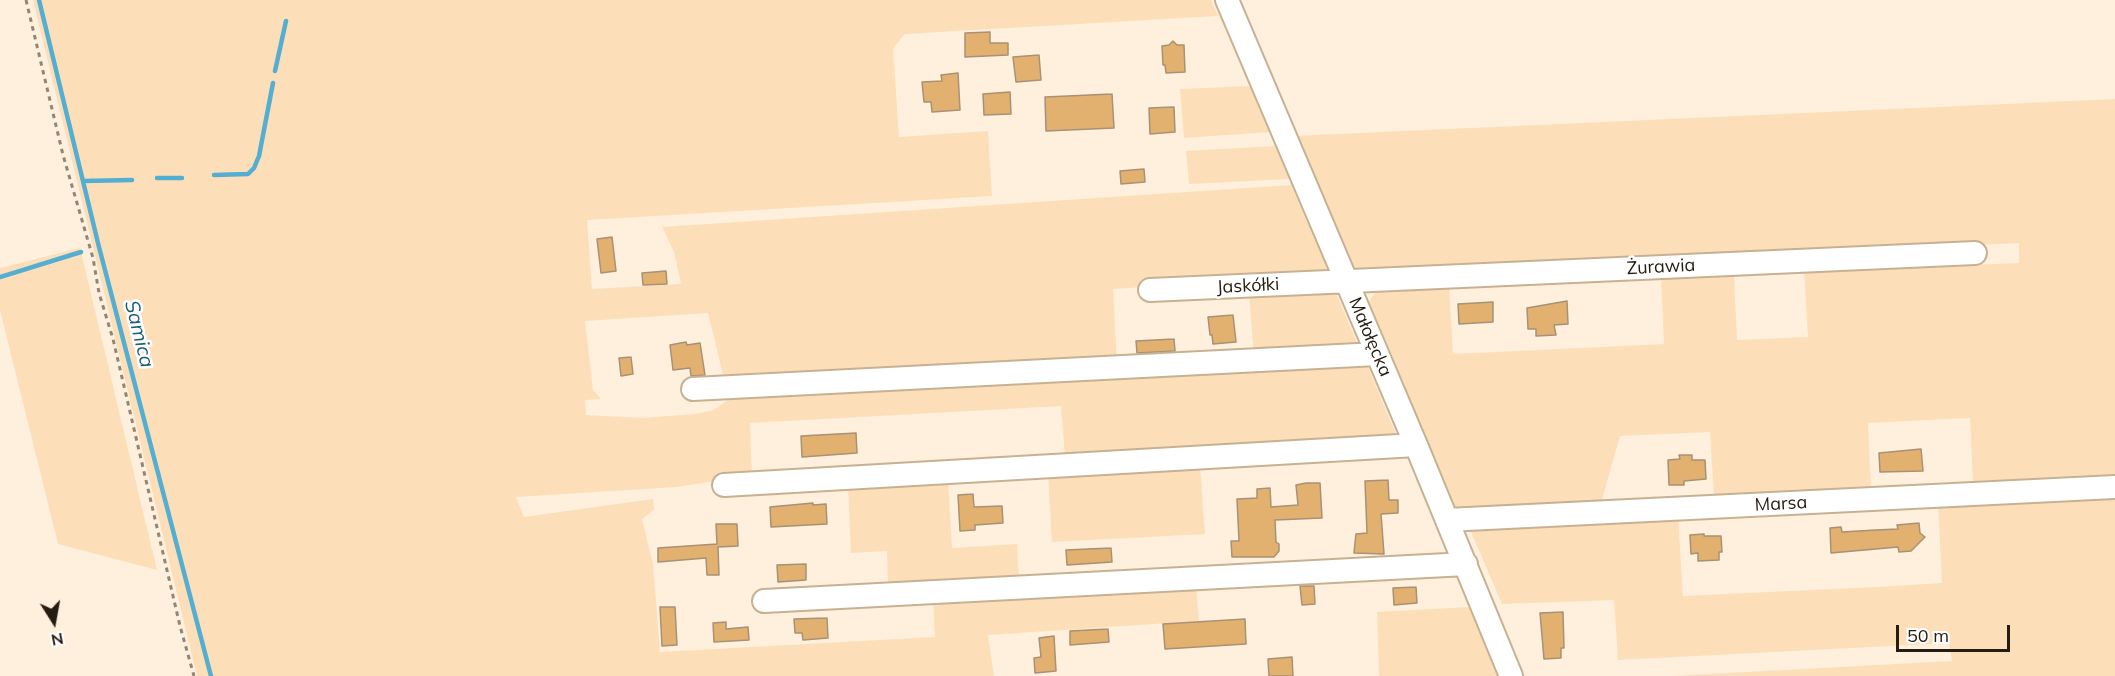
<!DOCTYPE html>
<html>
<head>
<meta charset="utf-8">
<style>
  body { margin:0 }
  #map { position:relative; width:2115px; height:676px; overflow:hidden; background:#fef0dd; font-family:Mulish,sans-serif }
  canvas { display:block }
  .north { position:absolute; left:24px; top:592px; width:60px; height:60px; -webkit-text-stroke:4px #fff; paint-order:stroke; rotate:169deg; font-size:16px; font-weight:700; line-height:24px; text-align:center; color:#261d12 }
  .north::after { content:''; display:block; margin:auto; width:21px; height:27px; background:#261d12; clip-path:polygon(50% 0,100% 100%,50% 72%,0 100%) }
  .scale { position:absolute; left:1896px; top:625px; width:114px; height:27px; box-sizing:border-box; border:3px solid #261d12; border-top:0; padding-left:8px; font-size:18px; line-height:21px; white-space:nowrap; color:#261d12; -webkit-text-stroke:4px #fff; paint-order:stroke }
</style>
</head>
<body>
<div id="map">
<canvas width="2115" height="676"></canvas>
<div class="north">N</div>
<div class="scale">50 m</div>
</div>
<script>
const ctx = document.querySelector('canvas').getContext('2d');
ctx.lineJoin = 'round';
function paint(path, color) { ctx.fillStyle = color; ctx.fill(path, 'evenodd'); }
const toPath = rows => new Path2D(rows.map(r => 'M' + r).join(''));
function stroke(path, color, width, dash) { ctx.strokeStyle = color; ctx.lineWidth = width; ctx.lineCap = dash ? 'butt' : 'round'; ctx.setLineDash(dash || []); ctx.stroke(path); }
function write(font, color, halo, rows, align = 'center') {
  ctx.font = font + ' Mulish,sans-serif'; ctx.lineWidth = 5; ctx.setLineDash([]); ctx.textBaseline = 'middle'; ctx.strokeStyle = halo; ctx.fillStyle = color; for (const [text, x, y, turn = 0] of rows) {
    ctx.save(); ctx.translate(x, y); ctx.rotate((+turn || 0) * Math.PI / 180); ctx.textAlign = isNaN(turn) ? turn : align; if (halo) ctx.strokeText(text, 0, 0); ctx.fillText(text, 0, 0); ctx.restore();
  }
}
paint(toPath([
  [33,0,1211,0,1218,16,905,34,893,48,899,137,988,131,992,196,587,220,592,289,681,284,674,252,662,227,1291,185,1328,270,1327,275,1113,289,1117,362,725,383,708,313,585,321,593,390,601,399,585,400,586,415,642,418,695,414,714,410,738,392,1365,360,1398,439,1065,457,1061,406,750,423,752,475,677,487,516,497,524,517,653,499,654,510,642,519,653,564,660,652,935,637,933,597,1196,584,1199,621,988,635,994,676,197,676],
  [1251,86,1270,132,1184,138,1180,89],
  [2115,99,2115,478,1973,484,1970,418,1868,423,1871,489,1714,497,1710,432,1620,436,1601,503,1452,508,1393,357,1369,302,1377,289,1449,286,1453,354,1664,344,1661,278,1734,275,1737,340,1808,337,1804,272,2019,263,2019,243,1357,275,1315,178,1311,178,1293,136],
  [1275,146,1289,179,1189,184,1186,151],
  [80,248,157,570,58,544,0,310,0,268],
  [1334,288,1360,350,1254,356,1249,294],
  [1200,466,1205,534,1052,542,1048,474],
  [948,481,952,548,1017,544,1019,581,888,588,887,551,851,553,848,488],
  [2115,495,2115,676,1672,676,1952,661,1949,643,1618,660,1614,600,1502,604,1469,527,1678,517,1683,596,1877,587,1942,583,1938,504],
  [1470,607,1497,676,1379,676,1377,612]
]), '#fcdfb9');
stroke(toPath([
  [39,0,99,247,211,676],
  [275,71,286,21],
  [214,175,248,174,254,168,259,156,273,83],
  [157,178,182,178],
  [83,181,132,180],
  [0,277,81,252]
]), '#53aed1', 4.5);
const building = toPath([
  [990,32,990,43,1008,43,1008,55,965,57,965,33,990,32],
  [1173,41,1177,45,1184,45,1185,72,1166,73,1165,65,1163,65,1162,46,1169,45,1173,41],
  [1039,55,1041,80,1016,82,1013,57,1039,55],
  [958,73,960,110,932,112,931,102,924,102,922,82,942,81,941,75,958,73],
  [1010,92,1011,114,984,115,983,94,1010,92],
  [1112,94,1114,128,1046,131,1045,97,1112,94],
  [1174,107,1175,132,1150,134,1149,108,1174,107],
  [1144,169,1145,182,1121,184,1120,171,1144,169],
  [612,237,616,271,601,273,597,239,612,237],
  [666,271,667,284,643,285,642,273,666,271],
  [1567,301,1568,324,1554,325,1556,335,1536,336,1536,329,1528,329,1527,308,1567,301],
  [1493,302,1493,322,1459,324,1458,304,1493,302],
  [1233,315,1236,342,1213,344,1212,335,1210,335,1208,317,1233,315],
  [1174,339,1175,351,1137,353,1136,341,1174,339],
  [686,342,687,345,700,343,705,375,691,376,690,368,673,370,670,345,686,342],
  [631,357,633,374,621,376,619,358,631,357],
  [856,433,857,453,802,457,801,436,856,433],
  [1921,449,1923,471,1880,472,1879,453,1921,449],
  [1679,455,1692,455,1692,460,1705,460,1706,479,1684,481,1684,485,1669,485,1668,460,1680,459,1679,455],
  [1388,480,1389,500,1398,500,1398,513,1381,514,1384,554,1354,553,1356,534,1367,533,1365,481,1388,480],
  [1306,483,1320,483,1322,518,1275,520,1276,542,1279,544,1279,551,1274,557,1232,557,1231,541,1239,541,1237,499,1257,498,1257,489,1270,488,1271,507,1298,505,1296,485,1306,483],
  [973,494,974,507,1002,506,1003,523,975,525,975,530,960,531,958,495,973,494],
  [813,503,813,505,826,504,827,524,771,527,770,507,813,503],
  [1919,523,1920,533,1925,537,1911,551,1899,552,1898,547,1831,553,1830,528,1841,527,1842,532,1876,530,1898,529,1897,525,1919,523],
  [716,524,737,524,738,546,718,547,719,575,707,575,706,558,658,562,658,548,717,544,716,524],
  [1704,534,1704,536,1721,536,1722,552,1719,552,1719,560,1698,561,1698,553,1691,554,1690,535,1704,534],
  [1111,548,1112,562,1067,565,1066,550,1111,548],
  [806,564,806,580,778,582,777,565,806,564],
  [1300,586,1314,586,1315,604,1302,605,1300,586],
  [1416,587,1417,603,1394,605,1393,588,1416,587],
  [660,607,675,607,677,645,662,646,660,607],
  [1563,612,1564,648,1561,648,1561,658,1544,659,1540,613,1563,612],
  [827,618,828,638,803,640,802,633,795,633,794,619,827,618],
  [1245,619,1246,644,1165,649,1163,624,1245,619],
  [726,622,726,629,748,627,749,640,714,642,713,623,726,622],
  [1108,629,1109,642,1070,645,1070,631,1108,629],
  [1054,636,1056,671,1035,673,1034,658,1041,657,1039,638,1054,636],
  [1292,657,1293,676,1269,676,1268,659,1292,657]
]);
paint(building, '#e2b170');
stroke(building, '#a89175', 1.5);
const minor = toPath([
  [1227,0,1416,445,1511,676],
  [1150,290,1975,253],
  [693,389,1377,354],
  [724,485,1416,445],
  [1447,520,2115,487],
  [764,601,1466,564]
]);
stroke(minor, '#c7b193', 26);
stroke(toPath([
  [26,0,63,155,93,258,99,293,113,339,180,626,194,676]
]), '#928677', 3, [4.5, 4.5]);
stroke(minor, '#fff', 22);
write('18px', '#261d12', '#fff', [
  ["Żurawia",1661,267,-3],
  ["Jaskółki",1248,286,-3],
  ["Małołęcka",1370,337,67],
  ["Marsa",1781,504,-3]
]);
write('italic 20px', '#165e77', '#fff', [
  ["Samica",139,334,76]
]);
</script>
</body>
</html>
